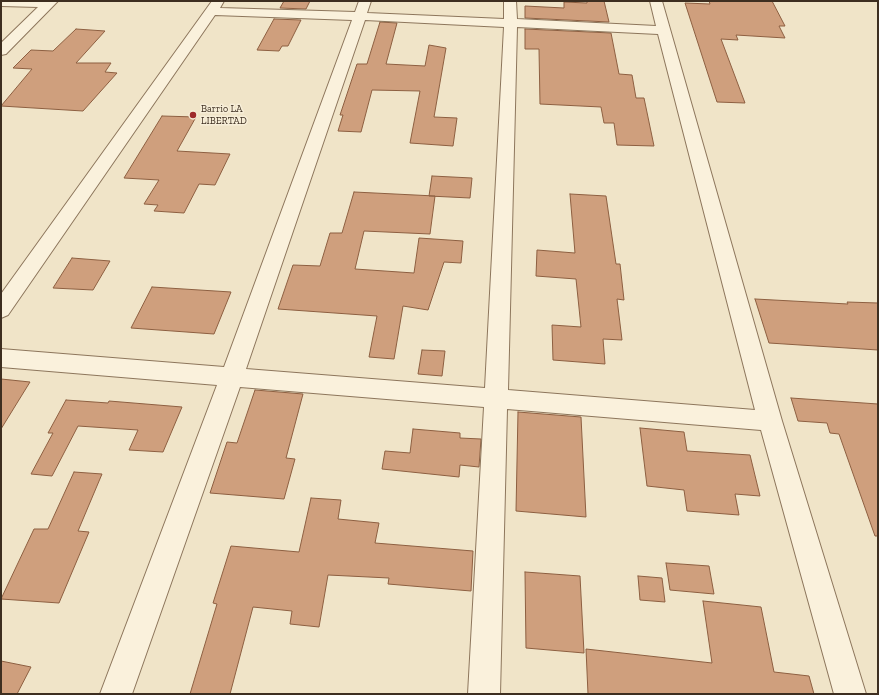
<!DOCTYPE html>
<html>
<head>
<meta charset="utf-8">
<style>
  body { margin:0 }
  #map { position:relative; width:879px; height:695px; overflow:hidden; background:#f0e4c8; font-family:"Zilla Slab",serif }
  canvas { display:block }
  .frame { position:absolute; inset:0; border:2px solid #3d2e20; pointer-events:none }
</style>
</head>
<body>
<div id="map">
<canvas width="879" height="695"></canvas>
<div class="frame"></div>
</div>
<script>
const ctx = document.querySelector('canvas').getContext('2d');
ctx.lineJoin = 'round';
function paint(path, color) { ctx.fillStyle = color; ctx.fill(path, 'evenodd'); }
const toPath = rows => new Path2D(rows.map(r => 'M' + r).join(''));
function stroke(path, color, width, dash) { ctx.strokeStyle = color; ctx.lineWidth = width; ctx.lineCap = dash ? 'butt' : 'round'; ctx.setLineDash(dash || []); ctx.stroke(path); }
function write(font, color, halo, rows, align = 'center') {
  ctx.font = font + ' "Zilla Slab",serif'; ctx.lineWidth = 3; ctx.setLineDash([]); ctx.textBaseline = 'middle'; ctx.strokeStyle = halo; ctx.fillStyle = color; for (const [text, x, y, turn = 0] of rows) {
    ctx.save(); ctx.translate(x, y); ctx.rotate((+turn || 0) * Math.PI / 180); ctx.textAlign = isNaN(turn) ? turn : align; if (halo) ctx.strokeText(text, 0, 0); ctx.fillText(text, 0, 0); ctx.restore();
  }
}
const building = toPath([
  [284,1,310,1,306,9,280,8,284,1],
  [587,1,604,1,609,22,525,18,525,6,564,8,564,2,587,3,587,1],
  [709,1,772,1,785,26,779,26,785,38,736,35,738,40,721,39,745,103,717,102,685,3,710,4,709,1],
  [274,19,301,20,288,46,282,46,279,51,257,50,274,19],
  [380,22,397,23,386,64,425,66,429,45,446,48,434,117,457,118,453,146,410,143,420,91,372,90,361,132,338,131,343,115,340,115,357,64,367,64,380,22],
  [76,29,105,31,76,63,111,63,105,72,117,73,83,111,1,106,32,69,13,68,31,50,53,51,76,29],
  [525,29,611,33,619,74,632,75,636,98,644,98,654,146,617,145,614,123,604,123,601,107,540,104,539,49,525,49,525,29],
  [162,116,196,117,177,151,230,154,215,185,199,184,184,213,154,211,158,205,144,204,159,180,124,178,162,116],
  [432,176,472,178,470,198,429,196,432,176],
  [354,192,435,196,430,234,364,231,355,269,414,273,419,238,463,241,461,263,444,262,428,310,403,306,394,359,369,357,377,316,278,309,293,265,320,266,330,233,342,233,354,192],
  [570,194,606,196,616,264,620,264,624,300,617,299,622,340,603,339,605,364,553,360,552,325,581,327,576,279,536,276,537,250,575,253,570,194],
  [72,258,110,261,93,290,53,288,72,258],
  [152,287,231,292,214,334,131,328,152,287],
  [755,299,848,304,847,302,878,303,878,350,769,343,755,299],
  [422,350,445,351,442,376,418,374,422,350],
  [1,379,30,382,1,429,1,379],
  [255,390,303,394,286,458,295,459,284,499,210,493,227,442,237,443,255,390],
  [791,398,878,404,878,536,875,536,839,434,830,433,827,423,798,421,791,398],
  [66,400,108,403,109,401,182,407,163,452,129,450,138,430,78,426,52,476,31,474,53,433,48,433,66,400],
  [518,412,581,417,586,517,516,511,518,412],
  [640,428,684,432,687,451,750,455,760,496,735,494,739,515,687,511,684,490,647,486,640,428],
  [413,429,460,433,460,438,481,439,479,467,460,465,459,477,382,469,385,451,410,453,413,429],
  [74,472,102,474,78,531,89,532,59,603,1,599,34,529,48,529,74,472],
  [311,498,341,500,338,519,379,523,375,543,473,551,471,591,388,584,389,578,328,575,319,627,290,624,292,611,253,607,230,694,190,694,217,604,213,603,231,546,299,552,311,498],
  [666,563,709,566,714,594,670,590,666,563],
  [525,572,580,576,584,653,526,648,525,572],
  [638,576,662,578,665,602,640,600,638,576],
  [703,601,761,607,774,672,809,676,814,694,588,694,586,649,712,663,703,601],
  [1,661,31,667,17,694,1,694,1,661]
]);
paint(building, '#cf9f7d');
stroke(building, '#8d5f41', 1);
const minor = toPath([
  [1,1,58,1,6,54,1,55,1,43,38,7,1,6,1,1],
  [212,1,224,1,220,8,355,12,359,1,371,1,367,13,504,19,504,1,516,1,517,19,656,26,650,1,662,1,782,421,866,694,834,694,761,430,507,409,500,694,468,694,484,407,240,387,132,694,100,694,217,385,1,367,1,349,224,367,352,20,215,15,8,315,1,318,1,294,212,1],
  [365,20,504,27,485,388,246,369,365,20],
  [517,27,658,34,755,410,508,390,517,27]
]);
stroke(minor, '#8d765c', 2);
paint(minor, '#faf1dc');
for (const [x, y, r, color] of [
  [193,115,4,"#9e2a2b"]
]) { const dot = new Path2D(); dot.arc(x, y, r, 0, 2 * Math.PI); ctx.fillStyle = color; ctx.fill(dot); stroke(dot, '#f7eed8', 1.5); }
write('10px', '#3d2e20', '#f7eed8', [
  ["Barrio LA",201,109],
  ["LIBERTAD",201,121]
], 'left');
</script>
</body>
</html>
